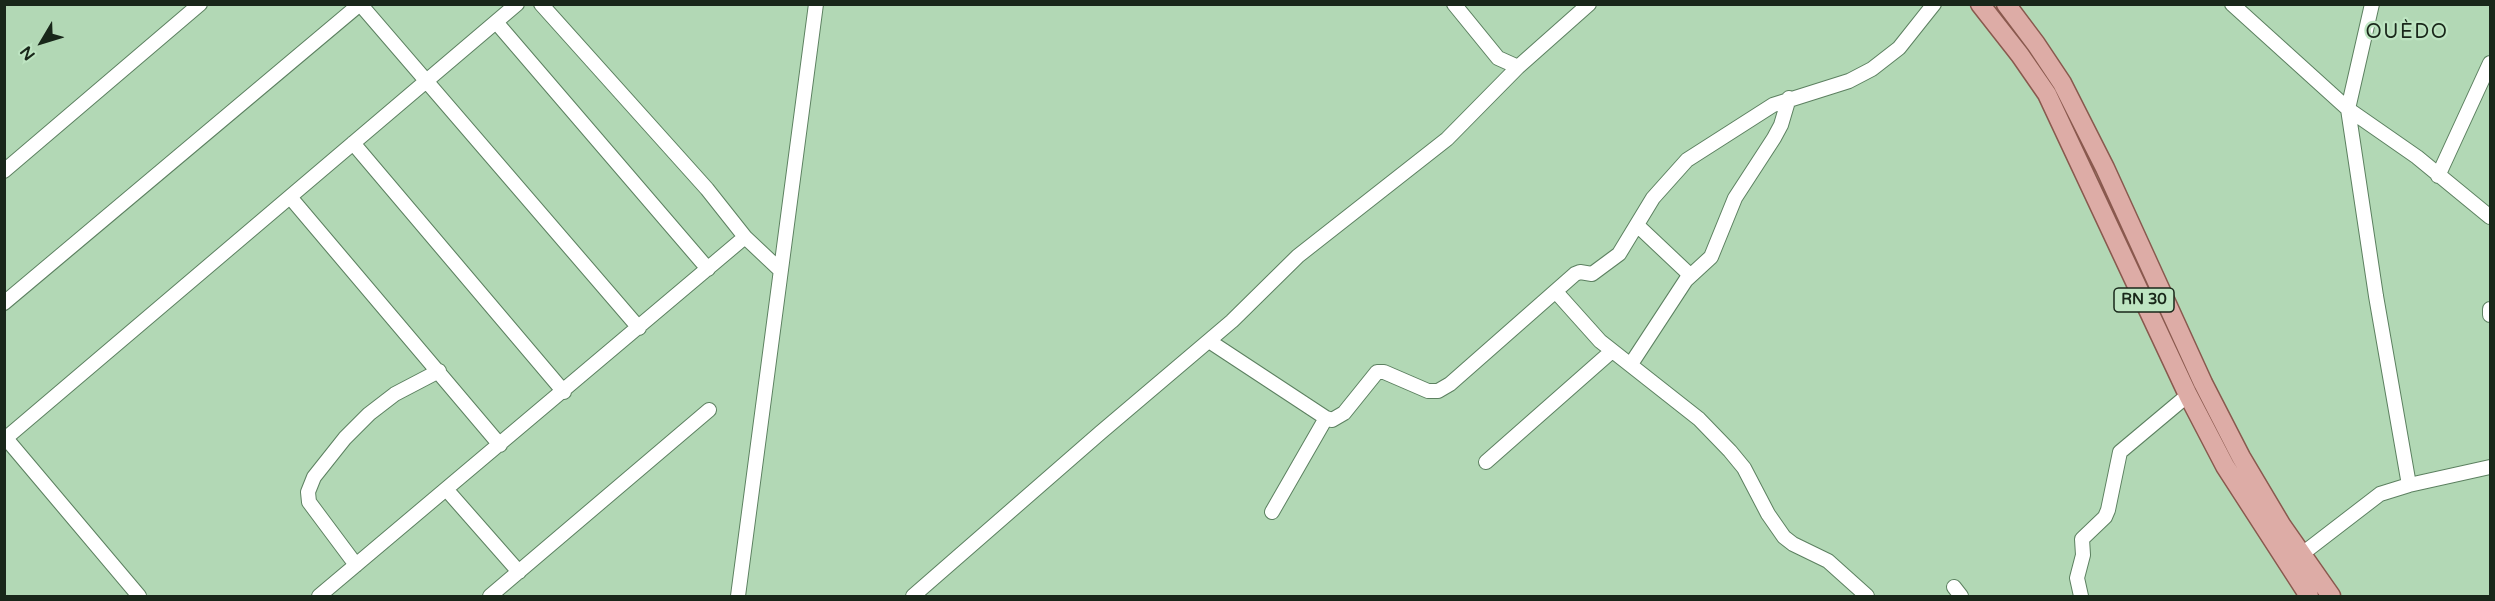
<!DOCTYPE html>
<html>
<head>
<meta charset="utf-8">
<style>
  body { margin:0 }
  #map { position:relative; width:2495px; height:601px; overflow:hidden; background:#b2d8b5; font-family:"Varela Round",sans-serif }
  canvas { display:block }
  .frame { position:absolute; inset:0; border:6px solid #19271a; pointer-events:none }
  .north { position:absolute; left:12px; top:12px; width:60px; height:60px; -webkit-text-stroke:4px #bee5c2; paint-order:stroke; rotate:232deg; font-size:16px; font-weight:700; line-height:24px; text-align:center; color:#19271a }
  .north::after { content:''; display:block; margin:auto; width:21px; height:27px; background:#19271a; clip-path:polygon(50% 0,100% 100%,50% 72%,0 100%) }
</style>
</head>
<body>
<div id="map">
<canvas width="2495" height="601"></canvas>
<div class="frame"></div>
<div class="north">N</div>
</div>
<script>
const ctx = document.querySelector('canvas').getContext('2d');
ctx.lineJoin = 'round';
const toPath = rows => new Path2D(rows.map(r => 'M' + r).join(''));
function stroke(path, color, width, dash) { ctx.strokeStyle = color; ctx.lineWidth = width; ctx.lineCap = dash ? 'butt' : 'round'; ctx.setLineDash(dash || []); ctx.stroke(path); }
function write(font, color, halo, rows, align = 'center') {
  ctx.font = font + ' "Varela Round",sans-serif'; ctx.lineWidth = 4.5; ctx.setLineDash([]); ctx.textBaseline = 'middle'; ctx.strokeStyle = halo; ctx.fillStyle = color; for (const [text, x, y, turn = 0] of rows) {
    ctx.save(); ctx.translate(x, y); ctx.rotate((+turn || 0) * Math.PI / 180); ctx.textAlign = isNaN(turn) ? turn : align; if (halo) ctx.strokeText(text, 0, 0); ctx.fillText(text, 0, 0); ctx.restore();
  }
}
const minor = toPath([
  [360,4,639,328],
  [541,4,707,189,745,237,780,270],
  [1454,4,1498,58,1518,67],
  [2232,4,2348,109,2417,157,2490,217],
  [2372,4,2348,109,2376,296,2409,485],
  [496,22,708,269],
  [353,143,564,392],
  [4,171,200,4],
  [2438,176,2490,63],
  [290,197,500,445],
  [1637,225,1690,275],
  [1557,293,1600,341,1699,419,1730,451,1744,468,1768,514,1784,537,1793,544,1828,561,1867,596],
  [4,303,360,4],
  [2490,309,2490,315],
  [1209,341,1326,418,1332,420,1344,413,1377,372,1384,372,1428,391,1438,391,1450,384,1575,274,1580,272,1592,274,1619,254,1653,198,1687,160,1773,105,1849,81,1872,69,1899,48,1934,4],
  [1631,364,1686,280,1711,257,1735,198,1774,138,1781,125,1789,98],
  [4,436,139,596],
  [6,438,517,4],
  [1486,462,1612,351],
  [446,489,519,572],
  [1272,512,1326,418],
  [2302,554,2380,494,2409,485,2490,467],
  [356,565,309,502,308,492,314,477,345,438,369,414,395,394,439,371],
  [1954,587,1961,596],
  [319,596,745,237],
  [490,596,709,410],
  [738,596,816,4],
  [913,596,1100,433,1232,321,1298,256,1447,139,1518,67,1589,4],
  [2081,596,2077,578,2083,555,2082,539,2105,517,2108,510,2120,452,2188,395]
]);
const major = toPath([
  [1980,4,2020,55,2047,94,2188,395,2225,466,2309,596],
  [2006,4,2036,44,2062,83,2105,168,2203,383,2241,457,2282,526,2331,596]
]);
stroke(minor, '#5c8060', 16);
stroke(major, '#89594e', 21);
stroke(minor, '#fff', 14);
stroke(major, '#ddaca6', 18);
for (const [x, y, w] of [
  [2144,300,60]
]) { const box = new Path2D(); box.roundRect(x - w / 2, y - 12, w, 24, 4.5); ctx.fillStyle = '#bee5c2'; ctx.fill(box); stroke(box, '#19271a', 1.5); }
write('bold 15px', '#19271a', null, [
  ["RN 30",2144,300]
]);
ctx.letterSpacing = '1.5px';
write('20px', '#19271a', '#bee5c2', [
  ["OUÈDO",2407,33]
]);
ctx.letterSpacing = '0px';
</script>
</body>
</html>
